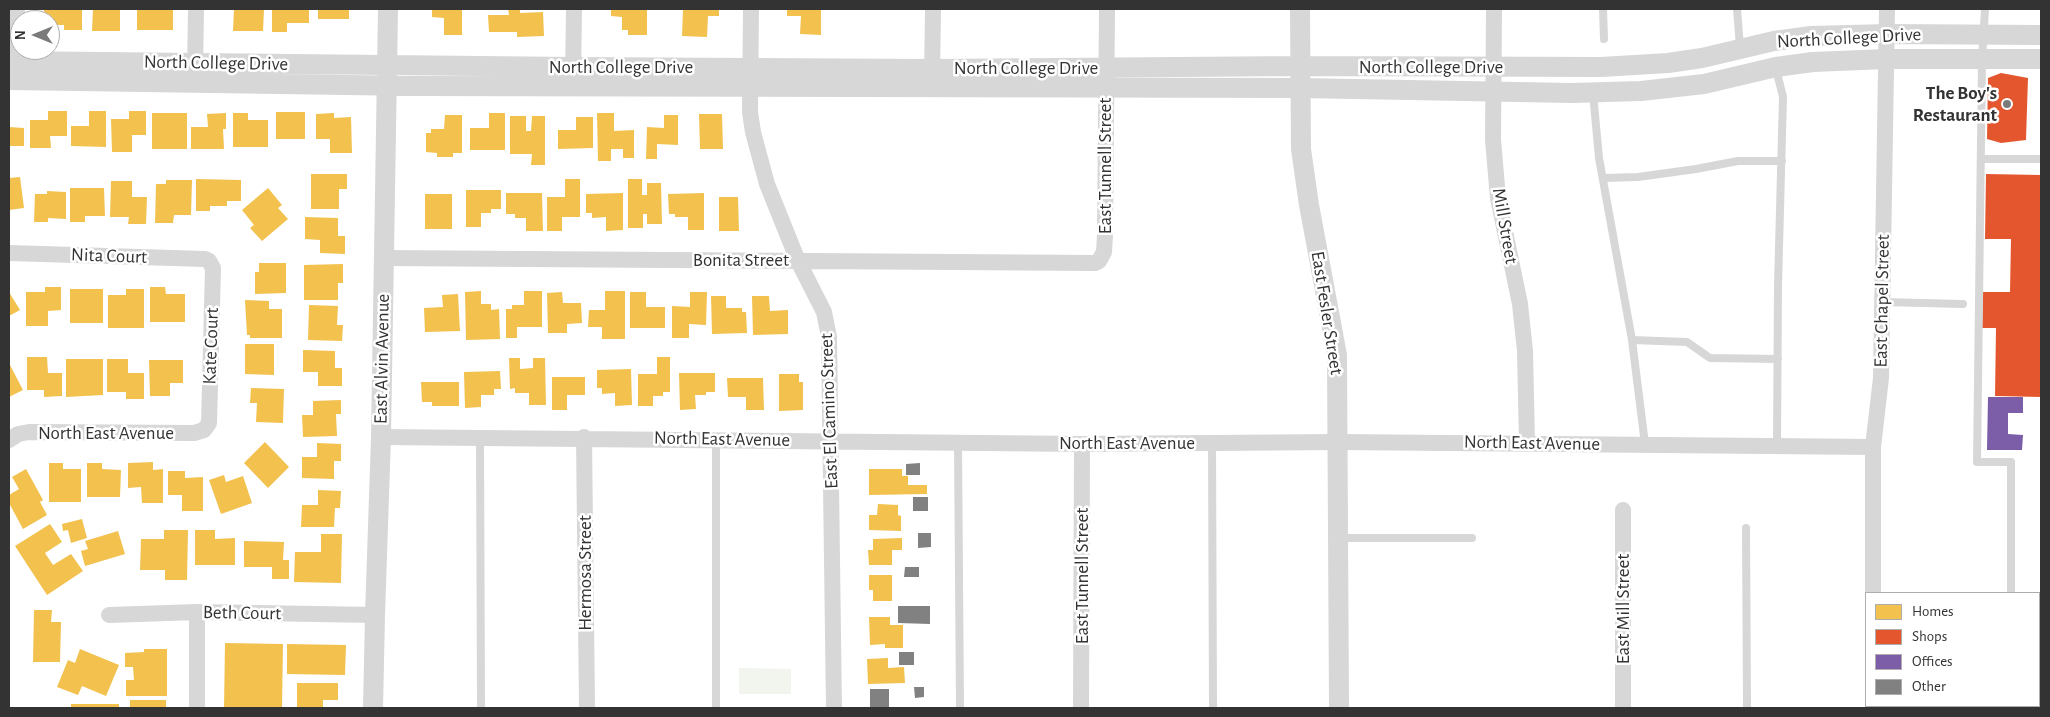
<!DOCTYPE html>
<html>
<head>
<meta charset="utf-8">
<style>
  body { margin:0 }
  #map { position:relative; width:2050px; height:717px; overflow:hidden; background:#fff; font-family:"Alegreya Sans",sans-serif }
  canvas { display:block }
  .frame { position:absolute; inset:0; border:10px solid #333; pointer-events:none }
  .legend { position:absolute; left:1865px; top:592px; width:175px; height:115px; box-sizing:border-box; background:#fff; border:1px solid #adadad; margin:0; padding:6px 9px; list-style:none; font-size:15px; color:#333 }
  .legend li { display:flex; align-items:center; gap:10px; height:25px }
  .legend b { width:25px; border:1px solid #adadad }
  .north { position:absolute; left:10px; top:10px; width:50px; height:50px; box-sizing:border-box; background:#fff; border:1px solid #adadad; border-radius:50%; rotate:270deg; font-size:14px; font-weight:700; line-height:20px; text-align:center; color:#333 }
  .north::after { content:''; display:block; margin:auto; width:18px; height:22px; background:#7a7a7a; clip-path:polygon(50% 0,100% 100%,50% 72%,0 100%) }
</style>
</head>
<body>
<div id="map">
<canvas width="2050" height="717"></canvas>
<div class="frame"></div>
<ul class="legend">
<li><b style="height:14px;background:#f2c14e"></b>Homes</li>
<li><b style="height:14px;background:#e4572e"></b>Shops</li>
<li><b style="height:14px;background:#7b5ea7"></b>Offices</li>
<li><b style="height:14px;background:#818181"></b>Other</li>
</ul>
<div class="north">N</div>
</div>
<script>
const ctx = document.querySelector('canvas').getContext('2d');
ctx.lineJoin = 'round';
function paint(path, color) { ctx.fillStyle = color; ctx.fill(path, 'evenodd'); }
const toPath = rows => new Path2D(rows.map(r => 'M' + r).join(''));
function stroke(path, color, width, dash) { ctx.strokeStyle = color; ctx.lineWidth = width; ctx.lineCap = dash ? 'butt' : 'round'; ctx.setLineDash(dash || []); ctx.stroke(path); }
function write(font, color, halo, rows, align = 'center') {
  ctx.font = font + ' "Alegreya Sans",sans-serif'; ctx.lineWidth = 5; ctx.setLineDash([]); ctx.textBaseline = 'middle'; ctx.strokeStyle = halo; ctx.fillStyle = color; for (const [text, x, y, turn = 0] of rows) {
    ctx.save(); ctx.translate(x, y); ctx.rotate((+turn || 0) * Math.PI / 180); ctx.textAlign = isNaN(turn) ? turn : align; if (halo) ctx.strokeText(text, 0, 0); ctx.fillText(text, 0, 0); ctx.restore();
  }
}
paint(toPath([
  [739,668,791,669,791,694,739,694]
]), '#f1f5ed');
paint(toPath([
  [44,9,82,9,82,30,64,30,64,25,50,25,50,20,44,20],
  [93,9,120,9,120,31,92,31],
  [137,9,173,9,173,30,137,30],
  [234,9,264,9,263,31,233,31],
  [272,9,309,9,309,23,287,23,287,32,272,32],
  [318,9,349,9,349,19,318,19],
  [432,9,462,9,462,35,444,35,444,18,432,17],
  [508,9,520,9,520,13,543,12,544,36,517,37,517,32,489,32,488,15,509,15],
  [611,9,647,9,647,35,628,35,628,30,622,30,622,17,611,16],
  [683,9,719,9,719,16,708,16,707,37,682,36],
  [787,9,821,9,821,35,800,34,801,16,787,16],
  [48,111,67,111,67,136,50,136,51,148,30,148,30,120,48,120],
  [89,111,106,111,106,147,71,146,71,126,89,126],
  [129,111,146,111,146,135,132,135,132,152,112,152,111,119,129,119],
  [276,112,305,112,305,139,276,139],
  [152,113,187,113,187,149,152,149],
  [226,113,226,129,223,129,224,149,191,149,191,127,208,127,207,114],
  [233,113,248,113,248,120,268,120,268,147,233,147],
  [334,113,334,118,351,117,352,153,330,153,330,139,316,139,316,114],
  [489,113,505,113,505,150,470,150,470,128,489,128],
  [597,113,614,113,614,131,634,130,634,158,623,158,623,149,611,149,611,161,598,161],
  [699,114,722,114,723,149,700,149],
  [445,115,462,115,462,153,453,153,453,157,437,157,437,153,426,152,426,133,431,133,431,129,444,129],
  [664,115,678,115,678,145,657,144,657,159,646,159,647,127,664,128],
  [510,116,526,116,526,131,531,131,532,116,545,116,545,165,531,165,532,154,510,154],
  [576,117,593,117,593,148,558,149,558,130,576,130],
  [9,127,24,128,24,146,9,146],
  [311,174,347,174,347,189,339,189,339,209,311,209],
  [20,177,24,208,9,210,9,178],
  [196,179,241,180,241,201,227,201,227,206,210,206,210,211,196,211],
  [565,179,580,179,580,217,562,217,562,231,547,231,547,197,565,197],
  [628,179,642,179,642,195,647,195,647,183,661,183,662,224,647,224,647,214,643,214,643,228,628,228],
  [166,180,192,180,191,215,174,215,173,223,155,223,156,184,166,184],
  [111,181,132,181,132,197,147,197,146,224,128,224,129,217,110,217],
  [70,188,104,188,105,216,85,216,85,222,70,222],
  [268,188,282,205,278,208,288,219,262,241,250,228,254,225,242,210],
  [466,190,501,190,501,209,491,209,491,213,481,213,481,227,466,227],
  [47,191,66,192,66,219,48,218,48,222,34,222,35,194,47,194],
  [506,193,542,193,543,231,526,231,526,218,515,218,515,214,506,214],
  [623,193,623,230,606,231,606,217,592,218,592,213,586,213,586,194],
  [704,193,704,230,688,230,688,217,675,217,675,214,669,214,668,194],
  [425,194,452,194,452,229,425,229],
  [719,197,738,197,739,231,719,231],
  [305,217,338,218,338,236,345,236,345,254,320,253,320,240,305,239],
  [259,263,286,263,286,293,255,294,255,272,259,272],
  [343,264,343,283,338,283,338,300,304,300,304,265],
  [45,287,61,287,61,310,48,311,48,326,26,326,26,292,45,292],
  [150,287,165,287,166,294,185,294,185,322,150,322],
  [70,289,103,289,103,323,70,323],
  [126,289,144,289,144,328,108,328,108,295,126,295],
  [481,291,481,304,491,304,491,310,499,309,500,339,466,340,465,292],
  [524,291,542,291,542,327,517,327,517,338,506,338,506,309,512,309,512,305,524,305],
  [605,291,625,291,625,339,602,339,602,327,588,327,589,310,605,310],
  [9,292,20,310,9,316],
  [562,292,563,303,581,303,582,323,567,324,567,333,548,333,547,293],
  [630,292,646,292,646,307,665,307,665,328,630,328],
  [690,292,707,292,706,325,689,324,689,338,672,338,672,306,690,307],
  [458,294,460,331,425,332,424,308,443,307,442,295],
  [711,296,726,296,726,308,742,308,742,312,746,312,747,333,712,334],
  [752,296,769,296,770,311,788,310,788,334,753,335],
  [245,300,269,301,269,309,282,309,282,338,250,338,250,335,247,335],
  [309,305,338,306,337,325,343,325,342,341,308,340],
  [245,344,274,344,274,375,245,374],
  [303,350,335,351,335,368,342,368,342,386,318,386,318,372,303,372],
  [27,357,47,357,48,373,62,373,62,396,44,397,44,390,27,390],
  [657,357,670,357,670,392,663,392,663,396,653,396,653,406,638,406,638,374,657,374],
  [509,358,520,358,520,369,533,368,533,358,545,358,546,405,529,405,529,393,515,393,515,388,510,389],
  [66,359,103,359,103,395,66,397],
  [107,359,128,359,128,373,144,373,144,399,126,399,126,392,107,392],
  [149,360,183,360,183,383,170,383,170,396,150,396],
  [10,365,23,390,9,397,9,366],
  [631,369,632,405,615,406,615,393,602,394,602,388,597,388,597,370],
  [500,371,501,389,494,389,494,395,481,395,481,407,465,408,464,372],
  [679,373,715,373,715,392,706,392,706,395,695,395,696,409,680,410],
  [779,374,799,374,799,382,803,382,803,410,779,411],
  [552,377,585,377,585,395,567,395,567,410,552,410],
  [727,378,763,378,764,410,746,410,746,397,728,397],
  [421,382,459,382,459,406,432,406,432,402,422,402],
  [251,388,284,389,283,423,256,422,257,403,250,403],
  [341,400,341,414,336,414,337,436,303,437,302,415,313,415,313,401],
  [265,442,289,467,268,488,244,463],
  [317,443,341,444,341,461,334,461,334,479,302,478,302,457,317,457],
  [153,462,153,470,163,469,163,503,142,503,141,487,128,488,128,463],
  [49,463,63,463,63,469,81,469,81,502,49,502],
  [87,463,102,463,102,469,121,470,120,497,87,497],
  [26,469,43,500,40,502,47,515,23,529,9,503,9,495,19,489,12,477],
  [869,469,902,469,902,476,908,476,908,485,927,485,927,494,869,495],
  [168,471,185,471,185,478,203,477,203,511,182,511,182,495,168,495],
  [224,475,226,482,243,476,252,503,221,514,209,480],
  [318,490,341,491,340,508,335,508,334,527,301,527,302,505,318,505],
  [878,504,898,505,898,515,901,516,901,531,869,530,869,515,877,515],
  [82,519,87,538,71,543,68,530,63,531,62,524],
  [50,524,62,542,45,553,53,565,71,554,83,571,47,595,15,546],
  [164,530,188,530,187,580,165,580,165,570,140,570,141,539,164,539],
  [195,530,215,530,215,539,235,538,235,565,195,565],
  [118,531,125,554,85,566,81,551,88,549,85,541],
  [321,534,342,534,341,583,294,582,295,552,321,552],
  [902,538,902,550,892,550,892,565,869,565,868,550,873,550,873,539],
  [244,541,284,542,283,560,289,560,289,579,272,579,272,567,244,567],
  [869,575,892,575,892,601,873,601,873,590,869,590],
  [34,610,52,610,51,622,61,622,60,662,33,662],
  [869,617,890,617,890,625,903,625,903,648,885,648,885,644,870,645],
  [225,643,283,644,282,708,224,708],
  [287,644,346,645,345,675,287,674],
  [80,649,119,665,106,696,82,686,78,695,57,687,68,660,75,663],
  [144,649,167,649,167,696,126,696,126,680,134,680,133,667,125,667,125,653,144,652],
  [888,658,888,668,904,667,905,683,868,684,867,659],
  [297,683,338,683,338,700,323,700,323,708,297,708],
  [130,700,166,700,166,708,130,708],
  [71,704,119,704,119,708,71,708]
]), '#f2c14e');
paint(toPath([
  [2001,73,2028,78,2026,140,2001,143,1987,139,1988,78],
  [1986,174,2041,175,2041,397,1995,396,1996,328,1982,328,1983,292,2010,292,2011,239,1985,239],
  [2039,662,2041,662,2041,689,2039,689]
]), '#e4572e');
paint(toPath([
  [1988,397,2023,397,2023,413,2008,413,2008,434,2023,435,2022,450,1987,450]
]), '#7b5ea7');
paint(toPath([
  [920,463,920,475,906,475,906,464],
  [913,497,928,497,928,511,913,511],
  [918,533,931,533,931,547,918,548],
  [905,567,919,567,919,577,904,577],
  [898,606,930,606,930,624,898,623],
  [899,652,914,652,914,665,899,665],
  [914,687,924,687,924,697,915,698],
  [870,689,889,689,889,708,870,708]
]), '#818181');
stroke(toPath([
  [1603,9,1604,39],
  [1737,9,1740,47],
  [1985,9,1982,60,1977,462,2011,462,2011,593],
  [1776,69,1783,97,1778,285,1777,446],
  [1593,93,1599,158,1632,340,1645,444],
  [1981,159,2041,159],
  [1603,178,1638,177,1696,169,1738,161,1782,161],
  [1882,302,1963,304],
  [1632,340,1687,342,1710,358,1778,359],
  [480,438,481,708],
  [716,440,716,708],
  [958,443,960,708],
  [1212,443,1213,708],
  [1746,528,1747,708],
  [1339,538,1472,538],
  [2011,708,2011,706]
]), '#d7d7d7', 8);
stroke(toPath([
  [751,9,750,112,753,132,767,184,798,261,824,312,829,337,834,708],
  [1494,9,1493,140,1498,198,1520,304,1525,351,1527,443],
  [16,71,17,9],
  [195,74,196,9],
  [573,79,574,9],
  [932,80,933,9],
  [9,253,205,259,209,261,213,268,209,423,204,430,194,433,29,432,18,434,9,440],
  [384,258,1095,263,1099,261,1104,252,1105,235,1107,9],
  [381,437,1082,444,1339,442,1873,447],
  [584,437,587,708],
  [1623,510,1623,708],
  [1873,593,1873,447,1881,378,1887,9],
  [109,615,197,612,375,615],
  [1873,706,1873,708],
  [197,708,197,612],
  [1081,708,1082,444]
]), '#d7d7d7', 16);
stroke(toPath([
  [1300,9,1301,149,1309,205,1337,355,1339,708],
  [9,61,573,67,932,69,1300,66,1601,67,1668,63,1702,58,1774,41,1811,36,1887,34,2041,35],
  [9,80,413,86,1300,88,1572,93,1641,91,1704,84,1776,67,1813,62,1886,59,2041,59],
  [373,708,375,615,381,437,388,9]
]), '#d7d7d7', 20);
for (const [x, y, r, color] of [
  [2007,104,5,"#7a7a7a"]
]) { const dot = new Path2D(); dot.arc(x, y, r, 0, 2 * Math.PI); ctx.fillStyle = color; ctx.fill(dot); stroke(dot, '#fff', 2); }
write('19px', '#333', '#fff', [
  ["North College Drive",1849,38,-3],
  ["North College Drive",216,63,1],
  ["North College Drive",621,67],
  ["North College Drive",1431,67],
  ["North College Drive",1026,68],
  ["East Tunnell Street",1105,166,-90],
  ["Mill Street",1505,226,80],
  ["Nita Court",109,256,2],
  ["Bonita Street",741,260],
  ["East Chapel Street",1882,301,-89],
  ["East Fesler Street",1327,313,81],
  ["Kate Court",211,346,-88],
  ["East Alvin Avenue",382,359,-89],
  ["East El Camino Street",829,411,-92],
  ["North East Avenue",106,433],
  ["North East Avenue",722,439,1],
  ["North East Avenue",1127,443],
  ["North East Avenue",1532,443,1],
  ["Hermosa Street",585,573,-90],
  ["East Tunnell Street",1082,576,-90],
  ["East Mill Street",1623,609,-90],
  ["Beth Court",242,613,1]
]);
write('bold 19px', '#333', '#fff', [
  ["The Boy's",1997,93],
  ["Restaurant",1997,115]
], 'right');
</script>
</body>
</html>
